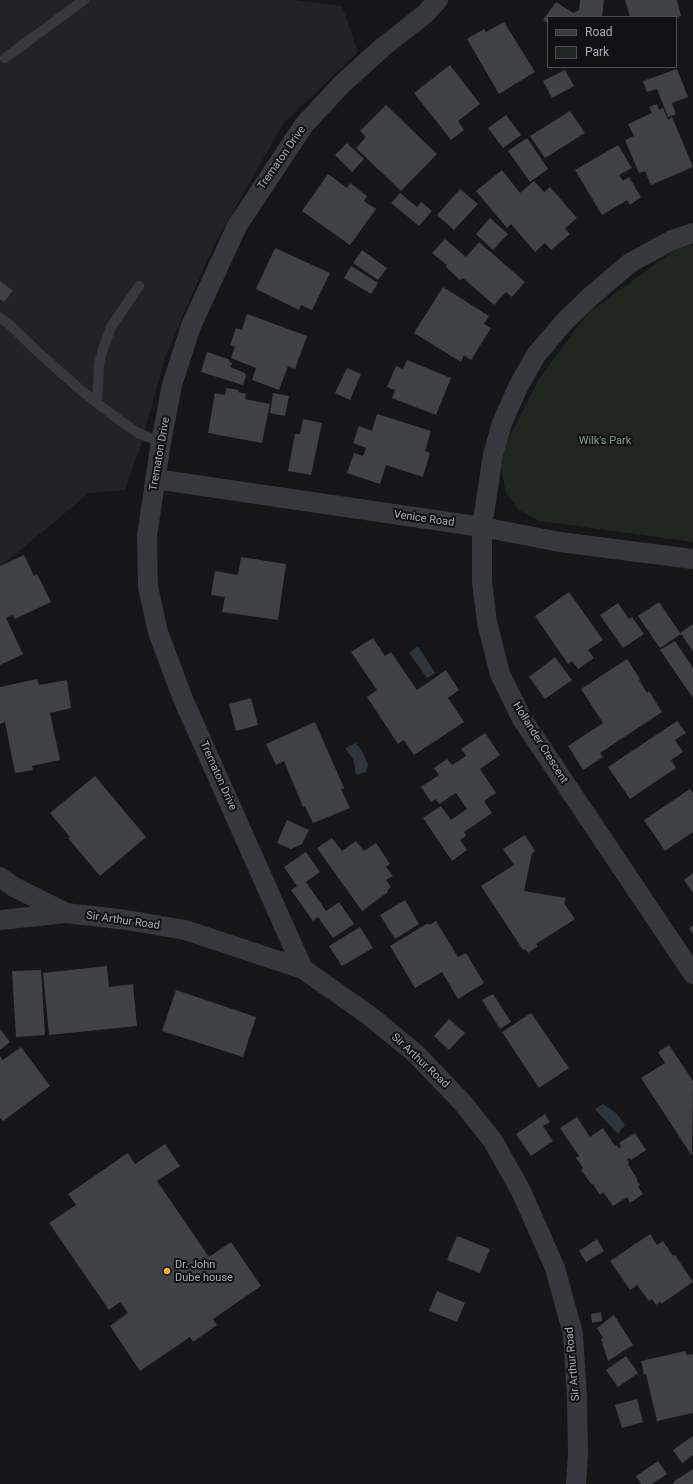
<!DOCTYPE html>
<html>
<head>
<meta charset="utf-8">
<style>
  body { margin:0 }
  #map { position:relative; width:693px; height:1484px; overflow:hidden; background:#161618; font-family:Roboto,sans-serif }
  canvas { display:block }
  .legend { position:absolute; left:547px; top:16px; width:130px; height:52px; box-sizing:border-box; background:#111113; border:1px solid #4d4f55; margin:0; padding:5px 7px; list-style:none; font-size:12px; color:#a8adb8 }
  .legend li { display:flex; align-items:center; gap:8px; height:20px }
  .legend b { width:20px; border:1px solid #4d4f55 }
</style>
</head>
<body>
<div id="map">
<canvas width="693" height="1484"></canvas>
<ul class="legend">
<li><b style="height:5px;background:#37383d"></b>Road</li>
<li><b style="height:11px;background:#1e261f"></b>Park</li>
</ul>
</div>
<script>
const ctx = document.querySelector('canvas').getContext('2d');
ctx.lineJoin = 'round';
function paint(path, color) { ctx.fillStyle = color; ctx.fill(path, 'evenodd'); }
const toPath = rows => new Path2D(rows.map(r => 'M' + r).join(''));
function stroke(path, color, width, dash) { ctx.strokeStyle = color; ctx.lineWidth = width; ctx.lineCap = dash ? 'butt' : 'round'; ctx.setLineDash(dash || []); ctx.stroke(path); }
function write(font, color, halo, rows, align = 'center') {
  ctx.font = font + ' Roboto,sans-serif'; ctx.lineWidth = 4; ctx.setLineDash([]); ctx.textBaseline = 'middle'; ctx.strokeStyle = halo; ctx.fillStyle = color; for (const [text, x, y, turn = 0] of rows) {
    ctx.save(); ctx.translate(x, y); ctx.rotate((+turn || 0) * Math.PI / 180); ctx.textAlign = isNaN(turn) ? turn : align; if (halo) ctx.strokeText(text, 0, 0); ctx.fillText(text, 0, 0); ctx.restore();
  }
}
paint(toPath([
  [0,0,295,0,342,6,358,52,283,124,213,247,166,355,141,444,125,490,89,493,0,567]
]), '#222225');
paint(toPath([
  [693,245,693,542,540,521,519,510,506,493,501,469,506,443,539,379,588,313,679,247]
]), '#1e261f');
paint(toPath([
  [418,646,435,673,427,678,409,653],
  [356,743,362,751,368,764,366,772,357,775,355,772,355,767,353,759,345,748],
  [603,1104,616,1113,625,1125,618,1134,595,1109]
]), '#2c353c');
paint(toPath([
  [580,0,604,0,602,17,548,17,548,23,543,20,556,2,573,13,579,10],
  [625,0,677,0,681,16,676,18,630,17],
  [504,22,535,72,499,94,467,39,484,29,486,32],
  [450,65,480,104,458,121,464,130,451,140,414,93],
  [677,69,688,97,672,103,676,114,668,117,657,89,647,92,643,81],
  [565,70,574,86,552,98,543,81],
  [657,104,659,110,663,108,668,120,672,117,693,167,651,185,645,171,639,173,625,140,634,136,628,124,652,113,649,107],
  [386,105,437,154,401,191,356,148,366,137,360,131],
  [570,111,585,133,545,158,530,136],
  [506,115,521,135,503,148,488,128],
  [527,138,548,169,530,182,508,151],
  [347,143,364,159,352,172,335,155],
  [618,145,632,168,619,175,623,181,629,177,641,197,630,205,627,200,602,215,575,170],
  [502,170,520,193,534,181,544,192,550,187,577,218,565,228,570,234,551,250,545,243,535,252,511,224,507,228,476,191],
  [328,174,347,188,350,183,367,196,364,201,376,209,350,245,302,211],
  [460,189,478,204,454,230,437,215],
  [400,193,417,207,421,202,432,211,419,226,391,203],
  [490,218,508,234,493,250,476,234],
  [445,239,466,257,479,242,525,282,512,297,506,292,494,305,463,278,460,280,446,267,447,265,432,253],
  [275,248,330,273,312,310,301,305,299,310,256,289],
  [362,250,387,268,378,280,353,263],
  [351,266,378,283,371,294,344,278],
  [0,281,13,291,4,302,0,299],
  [443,287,489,316,484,324,491,328,471,360,464,355,461,362,414,333],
  [247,314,307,336,295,369,288,366,279,390,252,380,256,368,231,358,235,347,230,345,236,328,242,330],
  [207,352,228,359,232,364,230,367,245,373,246,376,243,385,201,372],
  [407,360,451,378,436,415,392,398,395,390,387,387,396,366,403,369],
  [347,368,361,374,350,400,335,393],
  [226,388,239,390,238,392,246,394,245,399,270,404,262,443,208,433,215,393,225,395],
  [273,393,289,396,285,416,270,413],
  [377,414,431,431,425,451,430,453,423,477,386,465,380,484,347,473,354,453,363,456,366,448,353,443,359,426,372,431],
  [303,419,322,423,311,475,288,471,295,434,300,434],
  [24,555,34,576,37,574,51,602,15,619,13,615,6,618,23,654,0,665,0,566],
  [241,557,286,564,278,620,222,612,225,597,211,595,215,571,238,575],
  [569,592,603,640,588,650,594,658,578,669,572,661,568,664,535,616],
  [659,602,680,633,693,624,693,651,681,634,660,648,638,616],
  [618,603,629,619,632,617,644,634,623,648,600,615],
  [373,638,385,656,391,652,417,690,446,670,459,690,448,698,464,722,414,755,404,740,398,744,367,697,377,690,351,652],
  [675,641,693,668,693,698,660,650],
  [555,657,572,680,545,699,529,677],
  [627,659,640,679,639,680,647,693,649,691,662,712,600,753,603,757,583,770,568,746,603,723,581,689],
  [37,679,39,685,67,680,71,708,50,713,60,760,32,766,33,770,15,773,5,722,0,724,0,687],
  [251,698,258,725,236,731,229,704],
  [677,721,686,733,675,740,683,752,671,760,676,768,630,799,608,767],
  [315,722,344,788,341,789,350,808,313,823,305,806,303,807,284,761,276,765,266,744],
  [485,733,500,755,480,769,496,793,484,801,492,813,464,832,466,836,460,840,467,850,452,861,423,818,441,806,451,820,467,809,456,793,439,804,436,799,431,802,421,787,439,775,434,768,447,759,452,765,466,756,461,749],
  [95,776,146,837,100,876,68,838,70,837,50,813],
  [690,789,693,793,693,832,665,851,644,820],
  [287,820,309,830,302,844,291,849,277,843],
  [525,835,535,851,532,853,524,891,566,898,564,903,575,919,536,944,538,946,528,953,525,949,523,950,481,886,514,865,503,849],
  [332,838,342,851,356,841,364,851,376,843,390,864,386,867,393,876,386,880,391,887,387,891,388,892,362,911,317,848],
  [306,852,320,872,306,882,326,911,339,902,354,924,333,938,318,917,313,921,291,890,297,886,284,867],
  [693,873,693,893,684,880],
  [405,900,419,924,395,939,380,915],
  [436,921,458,957,466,953,484,983,458,999,442,972,415,988,390,946,428,923,429,925],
  [693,925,693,934,689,928],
  [360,927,373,948,342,966,329,946],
  [107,966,109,987,133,984,137,1026,49,1035,43,973],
  [41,970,45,1035,16,1037,12,971],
  [176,990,256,1017,243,1057,162,1031],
  [493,994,511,1022,500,1029,482,1000],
  [531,1013,569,1068,539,1088,502,1032],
  [449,1019,465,1033,449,1050,434,1036],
  [0,1029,10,1042,0,1050],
  [669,1045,693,1081,692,1156,641,1078,665,1063,658,1052],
  [21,1047,50,1086,3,1121,0,1118,0,1056,3,1060],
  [545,1114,550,1122,543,1126,553,1141,531,1156,516,1134],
  [577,1117,590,1137,603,1128,615,1146,617,1145,619,1149,621,1147,619,1143,635,1133,646,1150,631,1160,629,1158,627,1159,629,1163,628,1164,638,1180,637,1181,640,1185,638,1187,643,1194,630,1203,627,1197,613,1206,603,1192,600,1195,593,1184,592,1185,581,1170,583,1168,576,1158,579,1156,560,1128],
  [165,1144,180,1166,157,1181,209,1257,231,1242,261,1286,213,1319,217,1325,193,1342,190,1337,140,1371,110,1326,128,1313,120,1302,109,1310,49,1223,76,1205,68,1194,128,1153,135,1164],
  [650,1234,657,1245,663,1241,673,1256,675,1255,693,1282,661,1304,660,1302,656,1305,652,1299,649,1301,637,1285,630,1290,610,1261],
  [457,1236,490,1249,480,1273,447,1260],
  [597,1239,604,1251,586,1262,579,1251],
  [437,1291,465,1303,457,1322,429,1311],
  [601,1312,602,1321,592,1323,591,1314],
  [614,1315,633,1345,608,1361,601,1339,603,1338,597,1328],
  [685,1351,687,1355,693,1354,693,1413,657,1421,646,1374,644,1375,641,1361],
  [626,1356,638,1373,618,1387,606,1370],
  [637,1399,643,1422,622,1428,615,1405],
  [693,1436,693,1455,682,1463,673,1450],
  [658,1461,667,1474,652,1484,641,1484,636,1476],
  [693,1469,693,1484,674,1484,673,1482]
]), '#404145');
stroke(toPath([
  [5,58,84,0],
  [0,318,10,325,40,354,83,392,118,419,138,433,161,442],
  [97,403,99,365,102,352,111,327,139,286]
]), '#37383d', 10);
stroke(toPath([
  [693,233,672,240,630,263,591,296,564,322,536,355,518,387,502,423,493,455,482,527,482,582,487,622,500,674,522,719,693,974],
  [155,479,482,527,560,542,693,559],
  [0,877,14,887,66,913,127,920,185,930,303,969,370,1016,415,1053,462,1102,493,1141,521,1191,555,1268,573,1334,577,1398,578,1454,576,1484],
  [0,920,66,913],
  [303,969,183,699,158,632,148,587,147,536,161,442,172,385,191,326,237,226,304,125,342,84,383,47,425,14,438,0]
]), '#37383d', 20);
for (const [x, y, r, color] of [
  [167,1271,4,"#f2b134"]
]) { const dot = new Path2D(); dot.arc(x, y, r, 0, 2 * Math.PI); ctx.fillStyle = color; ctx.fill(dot); stroke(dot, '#111113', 1.5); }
write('11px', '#a8adb8', '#111113', [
  ["Trematon Drive",282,158,-55],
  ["Trematon Drive",160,454,-80],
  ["Venice Road",424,519,8],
  ["Hollander Crescent",540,743,58],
  ["Trematon Drive",218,776,66],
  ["Sir Arthur Road",123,921,8],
  ["Sir Arthur Road",420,1061,43],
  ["Sir Arthur Road",573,1364,-95]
]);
write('11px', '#7fa381', '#111113', [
  ["Wilk's Park",605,441]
]);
write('11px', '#a8adb8', '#111113', [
  ["Dr. John",175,1265],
  ["Dube house",175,1278]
], 'left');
</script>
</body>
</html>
